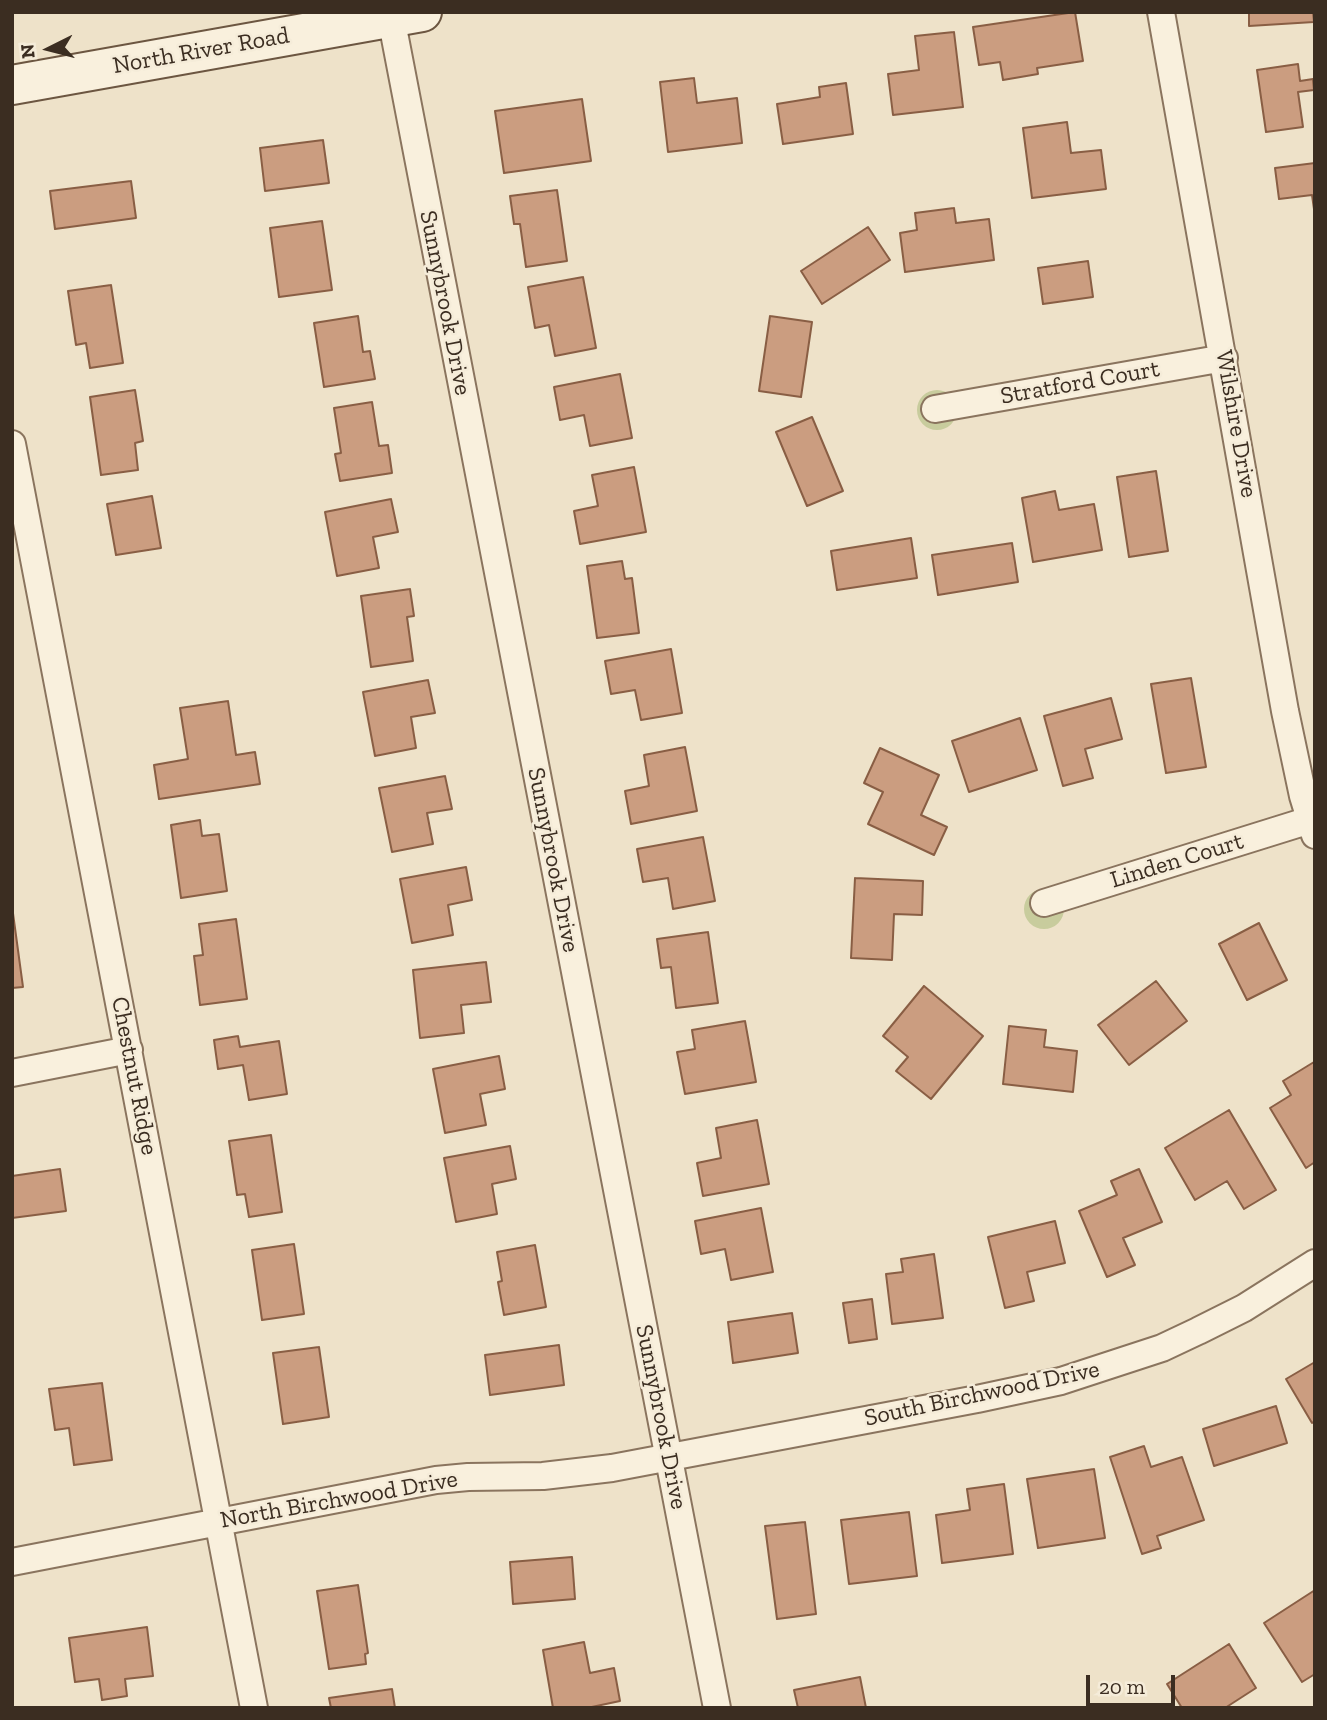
<!DOCTYPE html>
<html>
<head>
<meta charset="utf-8">
<style>
  body { margin:0 }
  #map { position:relative; width:1327px; height:1720px; overflow:hidden; background:#eee2c9; font-family:"Zilla Slab",serif }
  canvas { display:block }
  .frame { position:absolute; inset:0; border:14px solid #3b2d21; pointer-events:none }
  .north { position:absolute; left:14px; top:14px; width:70px; height:70px; -webkit-text-stroke:5px #f5ecd9; paint-order:stroke; rotate:264deg; font-size:19px; font-weight:700; line-height:28px; text-align:center; color:#3b2d21 }
  .north::after { content:''; display:block; margin:auto; width:24px; height:32px; background:#3b2d21; clip-path:polygon(50% 0,100% 100%,50% 72%,0 100%) }
  .scale { position:absolute; left:1086px; top:1675px; width:89px; height:32px; box-sizing:border-box; border:4px solid #3b2d21; border-top:0; padding-left:9px; font-size:21px; line-height:24px; white-space:nowrap; color:#3b2d21; -webkit-text-stroke:5px #f5ecd9; paint-order:stroke }
</style>
</head>
<body>
<div id="map">
<canvas width="1327" height="1720"></canvas>
<div class="frame"></div>
<div class="north">N</div>
<div class="scale">20 m</div>
</div>
<script>
const ctx = document.querySelector('canvas').getContext('2d');
ctx.lineJoin = 'round';
function paint(path, color) { ctx.fillStyle = color; ctx.fill(path, 'evenodd'); }
const toPath = rows => new Path2D(rows.map(r => 'M' + r).join(''));
function stroke(path, color, width, dash) { ctx.strokeStyle = color; ctx.lineWidth = width; ctx.lineCap = dash ? 'butt' : 'round'; ctx.setLineDash(dash || []); ctx.stroke(path); }
function write(font, color, halo, rows, align = 'center') {
  ctx.font = font + ' "Zilla Slab",serif'; ctx.lineWidth = 5; ctx.setLineDash([]); ctx.textBaseline = 'middle'; ctx.strokeStyle = halo; ctx.fillStyle = color; for (const [text, x, y, turn = 0] of rows) {
    ctx.save(); ctx.translate(x, y); ctx.rotate((+turn || 0) * Math.PI / 180); ctx.textAlign = isNaN(turn) ? turn : align; if (halo) ctx.strokeText(text, 0, 0); ctx.fillText(text, 0, 0); ctx.restore();
  }
}
paint(toPath([
  '917 410a20 20 0 1 1 40 0a20 20 0 1 1-40 0Z',
  '1024 909a20 20 0 1 1 40 0a20 20 0 1 1-40 0Z'
]), '#c8cc9d');
const building = toPath([
  [1075,12,1083,61,1037,68,1038,74,1003,80,1000,62,979,65,973,27,1075,12],
  [1249,12,1313,12,1314,22,1249,26,1249,12],
  [954,32,963,107,893,115,888,74,919,70,915,36,954,32],
  [1298,64,1300,81,1313,79,1314,90,1298,92,1303,127,1266,132,1257,70,1298,64],
  [694,78,697,103,737,98,742,143,668,152,660,82,694,78],
  [846,83,853,134,783,144,777,104,820,97,819,87,846,83],
  [582,99,591,161,504,173,495,111,582,99],
  [1067,122,1071,153,1101,150,1106,189,1032,198,1023,128,1067,122],
  [323,140,329,183,265,191,260,148,323,140],
  [1315,163,1315,216,1312,195,1279,199,1275,168,1315,163],
  [131,181,136,218,55,229,50,191,131,181],
  [557,190,567,261,526,267,520,224,514,224,510,196,557,190],
  [954,208,956,223,989,219,994,260,905,272,900,233,917,230,915,213,954,208],
  [322,221,332,290,279,297,270,228,322,221],
  [868,227,890,260,822,304,801,271,868,227],
  [1088,261,1093,297,1043,304,1038,268,1088,261],
  [583,277,596,348,555,356,549,325,535,328,528,287,583,277],
  [111,285,123,363,90,368,86,343,76,345,68,291,111,285],
  [358,316,363,352,370,351,375,379,324,387,314,323,358,316],
  [770,316,812,322,801,397,759,391,770,316],
  [620,374,632,438,590,446,584,415,560,420,554,387,620,374],
  [135,390,143,441,135,443,138,470,101,475,90,397,135,390],
  [372,402,379,446,388,445,392,473,340,481,335,454,341,453,334,408,372,402],
  [812,417,843,491,807,506,776,432,812,417],
  [634,467,646,532,580,544,574,511,598,506,592,475,634,467],
  [1156,471,1168,551,1129,557,1117,477,1156,471],
  [1055,491,1059,510,1094,504,1102,550,1033,562,1022,498,1055,491],
  [152,496,161,548,116,555,107,504,152,496],
  [391,499,398,532,373,537,379,568,337,576,325,512,391,499],
  [911,538,917,578,837,590,831,551,911,538],
  [1012,543,1018,582,938,595,932,555,1012,543],
  [622,561,625,579,632,578,639,633,597,638,587,566,622,561],
  [410,589,414,616,407,617,413,661,371,667,361,596,410,589],
  [671,649,682,713,641,720,635,690,611,694,605,661,671,649],
  [1191,678,1206,767,1166,773,1151,684,1191,678],
  [428,680,435,713,411,717,416,748,375,756,363,692,428,680],
  [1111,698,1122,739,1085,749,1093,778,1063,786,1044,716,1111,698],
  [228,701,236,755,255,752,260,784,159,799,154,765,188,759,180,708,228,701],
  [1020,718,1037,770,969,792,952,741,1020,718],
  [685,747,697,811,631,824,625,791,649,786,644,755,685,747],
  [880,748,939,775,921,815,947,827,934,855,868,824,883,792,864,783,880,748],
  [445,776,452,809,427,813,433,844,392,852,379,788,445,776],
  [200,820,202,836,219,834,227,891,181,898,171,825,200,820],
  [703,837,715,901,673,909,668,878,643,882,637,849,703,837],
  [466,867,472,900,448,905,453,935,412,943,400,879,466,867],
  [855,878,923,881,922,915,894,914,892,960,851,958,855,878],
  [12,906,23,987,12,988,12,906],
  [236,919,247,999,200,1005,194,956,203,955,199,924,236,919],
  [1259,923,1287,980,1247,1000,1219,944,1259,923],
  [708,932,718,1003,676,1008,671,967,661,968,657,939,708,932],
  [486,962,491,1002,461,1005,464,1033,420,1038,413,970,486,962],
  [1156,981,1187,1021,1129,1065,1098,1025,1156,981],
  [924,986,983,1036,931,1099,896,1071,908,1057,883,1036,924,986],
  [745,1021,756,1082,685,1094,677,1052,695,1049,692,1030,745,1021],
  [1009,1026,1046,1030,1044,1047,1077,1051,1073,1092,1003,1084,1009,1026],
  [238,1036,240,1047,279,1041,287,1094,249,1100,243,1065,218,1069,214,1040,238,1036],
  [499,1056,505,1089,480,1094,486,1125,445,1133,433,1069,499,1056],
  [1314,1062,1315,1162,1306,1168,1270,1108,1291,1095,1283,1081,1314,1062],
  [1229,1110,1276,1190,1244,1209,1227,1181,1195,1200,1165,1148,1229,1110],
  [757,1120,769,1184,703,1196,697,1163,721,1158,716,1128,757,1120],
  [271,1135,282,1212,249,1217,245,1194,237,1195,229,1141,271,1135],
  [510,1146,516,1179,492,1184,497,1214,456,1222,444,1158,510,1146],
  [60,1169,66,1211,12,1218,12,1176,60,1169],
  [1139,1169,1162,1222,1123,1238,1135,1265,1107,1277,1079,1211,1117,1195,1111,1181,1139,1169],
  [761,1208,773,1272,731,1280,725,1249,701,1254,695,1221,761,1208],
  [1055,1221,1065,1263,1027,1272,1034,1301,1005,1308,988,1237,1055,1221],
  [294,1244,304,1314,262,1320,252,1250,294,1244],
  [535,1245,546,1307,504,1315,498,1282,502,1281,497,1252,535,1245],
  [934,1254,943,1318,892,1324,886,1274,903,1272,901,1259,934,1254],
  [872,1299,877,1339,849,1343,843,1303,872,1299],
  [792,1313,798,1353,733,1363,728,1322,792,1313],
  [559,1345,564,1385,490,1395,485,1355,559,1345],
  [319,1347,329,1417,283,1424,273,1353,319,1347],
  [1315,1362,1315,1421,1312,1423,1286,1379,1315,1362],
  [102,1383,112,1460,74,1465,69,1428,55,1430,49,1389,102,1383],
  [1276,1406,1287,1443,1214,1466,1203,1429,1276,1406],
  [1144,1446,1151,1467,1182,1457,1204,1520,1157,1536,1161,1548,1142,1554,1110,1457,1144,1446],
  [1094,1469,1105,1538,1038,1548,1027,1479,1094,1469],
  [1004,1484,1013,1554,942,1563,936,1515,970,1510,967,1489,1004,1484],
  [909,1512,917,1576,849,1584,841,1520,909,1512],
  [805,1522,816,1614,777,1619,765,1526,805,1522],
  [572,1557,575,1599,513,1604,510,1562,572,1557],
  [358,1585,368,1653,365,1654,366,1664,329,1669,317,1591,358,1585],
  [1315,1590,1315,1674,1302,1682,1264,1623,1315,1590],
  [147,1627,153,1676,125,1679,127,1696,102,1700,99,1679,75,1682,69,1638,147,1627],
  [584,1642,590,1673,614,1668,620,1701,587,1708,553,1708,543,1650,584,1642],
  [1229,1644,1256,1688,1225,1708,1182,1708,1167,1684,1229,1644],
  [860,1677,866,1708,798,1708,794,1690,860,1677],
  [392,1689,395,1708,331,1708,329,1698,392,1689]
]);
paint(building, '#cb9d80');
stroke(building, '#895e44', 2);
const street = toPath([
  [390,12,717,1708],
  [1161,12,1285,711,1303,796,1315,835],
  [935,409,1224,358],
  [12,444,254,1708],
  [1044,903,1310,820],
  [12,1073,129,1050],
  [12,1562,436,1480,468,1477,543,1476,612,1468,977,1399,1061,1381,1162,1348,1198,1331,1244,1308,1315,1263]
]);
const secondary = toPath([
  [12,85,422,12]
]);
stroke(street, '#8a745e', 30);
stroke(secondary, '#6c5641', 42);
stroke(street, '#f9f0dd', 26);
stroke(secondary, '#f9f0dd', 38);
write('24px', '#3b2d21', '#f5ecd9', [
  ["North River Road",201,51,-10],
  ["Sunnybrook Drive",445,303,79],
  ["Stratford Court",1080,383,-10],
  ["Wilshire Drive",1236,424,80],
  ["Sunnybrook Drive",553,860,79],
  ["Linden Court",1177,861,-17],
  ["Chestnut Ridge",134,1076,79],
  ["South Birchwood Drive",982,1394,-12],
  ["Sunnybrook Drive",661,1417,79],
  ["North Birchwood Drive",339,1500,-10]
]);
</script>
</body>
</html>
